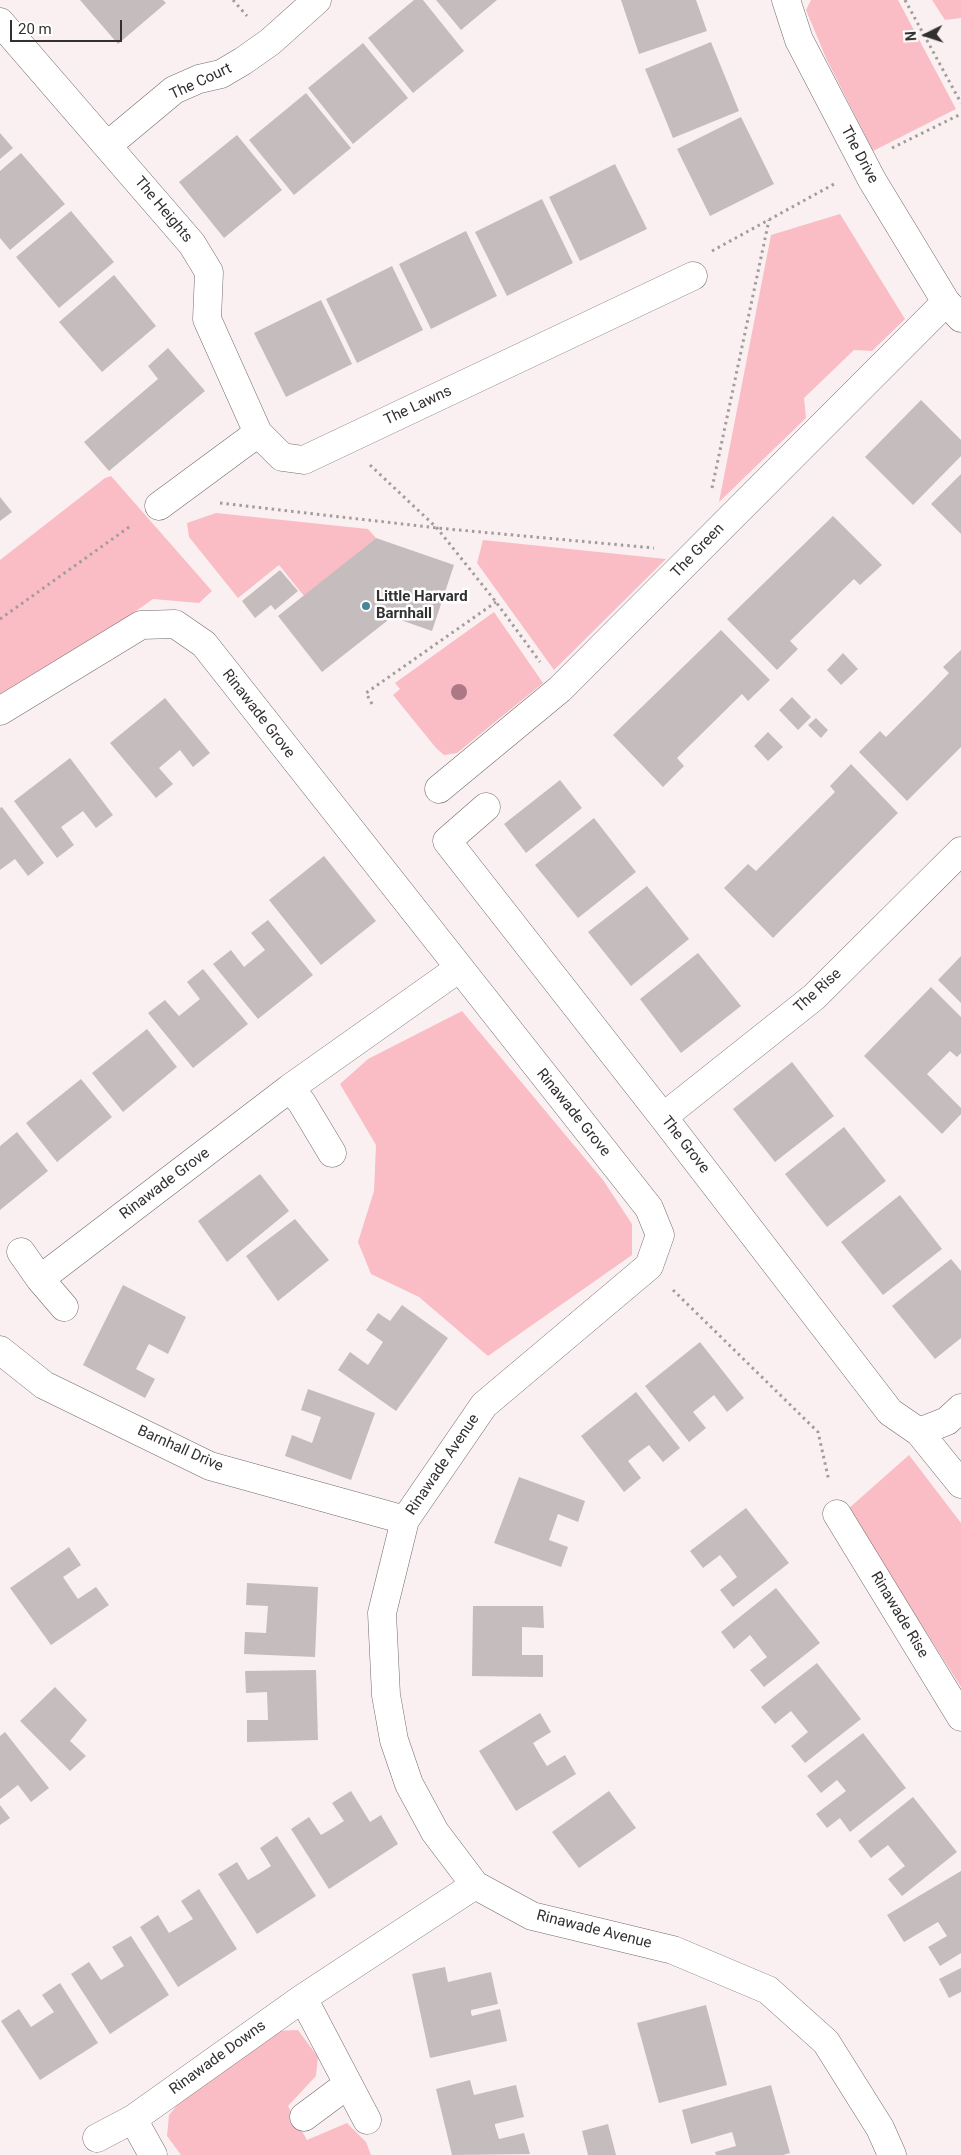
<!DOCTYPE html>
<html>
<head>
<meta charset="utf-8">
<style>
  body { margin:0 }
  #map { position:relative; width:961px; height:2155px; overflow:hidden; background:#faf0f1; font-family:Roboto,sans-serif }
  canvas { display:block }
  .north { position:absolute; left:901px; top:10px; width:50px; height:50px; -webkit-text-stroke:4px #fff; paint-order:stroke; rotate:266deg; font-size:14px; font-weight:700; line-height:20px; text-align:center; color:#333030 }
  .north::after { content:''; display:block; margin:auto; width:18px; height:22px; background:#333030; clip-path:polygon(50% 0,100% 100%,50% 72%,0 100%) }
  .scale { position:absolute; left:10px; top:20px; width:112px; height:22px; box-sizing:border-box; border:2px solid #333030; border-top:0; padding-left:6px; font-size:15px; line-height:18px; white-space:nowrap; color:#333030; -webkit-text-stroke:4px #fff; paint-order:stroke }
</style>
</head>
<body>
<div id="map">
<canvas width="961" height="2155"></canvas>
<div class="north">N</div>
<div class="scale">20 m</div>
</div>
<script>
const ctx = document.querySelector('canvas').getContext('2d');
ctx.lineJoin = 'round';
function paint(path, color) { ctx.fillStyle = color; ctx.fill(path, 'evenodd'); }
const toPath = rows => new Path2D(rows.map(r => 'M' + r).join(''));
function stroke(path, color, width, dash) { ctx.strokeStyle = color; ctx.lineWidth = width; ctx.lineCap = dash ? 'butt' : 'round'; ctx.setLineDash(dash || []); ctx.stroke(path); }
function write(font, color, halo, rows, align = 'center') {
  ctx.font = font + ' Roboto,sans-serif'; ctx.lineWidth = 5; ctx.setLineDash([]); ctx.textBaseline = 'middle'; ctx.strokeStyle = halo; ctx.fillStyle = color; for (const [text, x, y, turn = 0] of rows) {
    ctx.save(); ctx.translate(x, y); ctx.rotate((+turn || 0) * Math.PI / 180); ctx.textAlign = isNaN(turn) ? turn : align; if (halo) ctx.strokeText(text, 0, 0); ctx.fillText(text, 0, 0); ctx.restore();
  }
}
paint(toPath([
  [811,0,898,0,956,109,873,151,826,58,806,10],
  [932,0,961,0,961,18,945,20],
  [840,214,905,319,872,351,854,350,804,398,806,418,719,502,771,235],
  [111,476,212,591,199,603,153,599,0,707,0,560,105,478],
  [216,513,368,529,376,538,304,596,279,565,238,598,189,537,187,523],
  [483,540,666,559,554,670,477,563],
  [494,612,543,683,457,753,444,755,436,748,393,695,400,689,395,683],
  [462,1011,603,1180,632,1224,632,1255,488,1356,419,1297,371,1274,358,1242,374,1191,376,1145,340,1084,368,1059],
  [909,1455,961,1523,961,1687,848,1509],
  [298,2030,318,2057,316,2076,288,2106,307,2140,347,2123,366,2142,371,2155,181,2155,167,2136,169,2115,180,2102,275,2031]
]), '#fabdc5');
paint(toPath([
  [80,0,163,0,166,3,118,44],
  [414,0,423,0,464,51,413,93,368,38],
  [436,0,497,0,461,30],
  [621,0,696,0,707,31,639,54],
  [711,42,739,111,673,138,645,69],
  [363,43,408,98,353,144,308,88],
  [306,93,351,148,294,195,249,140],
  [741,117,774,184,710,216,677,149],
  [0,133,13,148,0,159],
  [237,135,282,190,224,238,179,182],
  [21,153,65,204,10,250,0,238,0,171],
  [615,164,647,229,580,261,549,197],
  [542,199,573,263,507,296,475,232],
  [71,211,114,262,59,308,16,257],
  [466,231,497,296,431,329,399,264],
  [392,266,423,330,357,363,326,299],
  [114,275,156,326,102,372,59,322],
  [321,300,352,364,286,397,254,333],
  [168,348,205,391,109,471,84,442,158,379,148,366],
  [921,400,961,440,961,456,913,505,865,457],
  [961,474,961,534,931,504],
  [0,497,12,512,0,521],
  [833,516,882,565,860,585,854,579,790,641,798,649,777,670,727,619],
  [376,538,454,565,432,631,392,617,322,672,278,616],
  [280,570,298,591,275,610,271,605,255,618,242,601],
  [721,630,770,680,748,701,742,694,677,758,684,766,663,787,613,735],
  [961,650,961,747,907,801,859,752,880,731,886,737,928,695,949,673,943,667],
  [843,653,858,669,841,685,827,670],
  [792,697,811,717,798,730,779,710],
  [165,698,210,753,193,767,180,750,159,768,173,784,156,798,110,743],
  [816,718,828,730,821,738,808,725],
  [768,732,783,747,768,761,754,746],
  [70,758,113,815,96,828,83,811,61,827,74,845,57,858,14,801],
  [851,764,898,813,773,938,724,888,748,864,756,871,835,792,830,786],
  [560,780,582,808,526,853,504,824],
  [2,807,44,863,28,876,15,859,0,870,0,808],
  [594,818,636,872,578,918,535,865],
  [324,856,376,921,321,965,269,900],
  [647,886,689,939,631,986,588,932],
  [268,920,313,975,258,1019,213,964,231,950,244,967,255,958,265,950,251,933],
  [698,953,741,1006,681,1053,640,999],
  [961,956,961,1003,938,980],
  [203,969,248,1024,193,1068,148,1013,165,1000,179,1016,200,999,187,982],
  [931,987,961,1017,961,1053,957,1057,950,1051,927,1074,961,1108,961,1114,942,1134,864,1056],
  [147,1029,177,1067,123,1112,92,1073],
  [792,1062,834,1116,775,1162,733,1109],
  [81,1079,112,1117,57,1162,26,1123],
  [844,1127,886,1181,827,1227,785,1174],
  [17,1132,48,1171,0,1210,0,1146],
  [260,1174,289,1211,227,1262,198,1221],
  [900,1195,942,1249,883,1295,841,1242],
  [295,1219,329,1260,278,1301,246,1256],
  [951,1259,961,1271,961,1338,935,1359,892,1306],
  [123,1285,186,1317,168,1354,149,1344,136,1369,155,1379,145,1398,83,1365],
  [402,1305,448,1338,396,1411,338,1370,350,1352,368,1365,383,1342,366,1330,378,1313,390,1321],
  [700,1342,744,1398,727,1412,714,1395,693,1412,706,1428,689,1442,645,1386],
  [308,1389,375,1413,351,1480,285,1456,292,1435,312,1443,321,1417,301,1410],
  [636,1392,680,1448,663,1462,649,1445,638,1453,628,1461,641,1478,624,1492,581,1436],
  [519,1477,585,1501,578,1522,558,1514,549,1540,568,1547,561,1567,494,1543],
  [746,1508,789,1563,733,1607,720,1590,737,1577,729,1566,720,1555,703,1568,690,1551],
  [69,1547,81,1565,63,1577,78,1599,96,1587,109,1605,51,1645,10,1588],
  [247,1583,318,1587,315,1657,244,1654,245,1632,266,1633,267,1619,268,1606,246,1605],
  [776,1588,820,1643,764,1687,750,1670,767,1657,750,1635,734,1649,721,1632],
  [473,1606,543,1606,544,1628,522,1627,522,1655,543,1655,543,1677,472,1676],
  [817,1663,861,1719,805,1763,791,1746,808,1732,799,1721,791,1711,775,1724,761,1707],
  [316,1670,318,1740,247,1742,247,1720,268,1720,267,1692,246,1693,245,1671],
  [55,1687,87,1720,70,1741,86,1756,70,1771,20,1721],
  [540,1713,551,1732,533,1743,540,1755,547,1766,565,1755,576,1774,516,1811,479,1751],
  [5,1732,49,1788,31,1802,18,1785,0,1799,0,1736],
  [863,1733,906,1788,850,1832,840,1818,827,1828,816,1814,846,1791,837,1780,821,1793,807,1776],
  [351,1791,370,1822,381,1815,398,1844,329,1889,291,1829,309,1817,321,1835,333,1828,344,1821,332,1803],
  [609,1791,636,1828,579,1868,552,1832],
  [913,1797,957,1852,902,1896,888,1879,905,1866,896,1855,888,1845,871,1858,858,1841],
  [0,1805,10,1818,0,1825],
  [277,1836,316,1896,257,1934,218,1874,237,1862,248,1880,260,1873,271,1866,260,1848],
  [961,1871,961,1953,940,1966,928,1947,947,1936,938,1922,904,1942,887,1915],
  [199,1889,237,1949,178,1987,140,1927,158,1915,169,1933,193,1919,181,1901],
  [131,1936,169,1995,110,2034,71,1974,89,1962,101,1980,124,1966,112,1947],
  [445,1967,448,1982,491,1972,498,2004,471,2010,471,2013,472,2016,500,2009,507,2041,430,2058,412,1974],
  [961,1968,961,1992,949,1998,939,1979],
  [60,1983,98,2043,40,2080,1,2021,19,2009,31,2027,54,2012,42,1995],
  [706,2005,727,2085,659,2103,637,2023],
  [470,2080,474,2095,516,2085,524,2117,495,2124,495,2126,499,2139,524,2133,530,2154,452,2155,436,2089],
  [771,2085,790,2153,783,2155,716,2155,715,2152,736,2146,732,2132,691,2144,682,2110],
  [608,2124,616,2155,588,2155,582,2131]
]), '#c5bcbd');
const minor = toPath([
  [786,0,799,40,872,180,946,302,961,318],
  [0,22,192,244,209,272,207,319,258,433],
  [108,145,174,90,199,79,221,74,243,61,270,42,317,0],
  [159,506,258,433,282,457,304,460,693,276],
  [0,711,141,625,175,624,204,644,649,1208,660,1235,649,1266,484,1405,405,1520,382,1613,386,1695,394,1740,409,1784,435,1832,475,1885,532,1916,673,1950,768,1990,826,2042,880,2128,892,2155],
  [439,789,560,689,946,302],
  [486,807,447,841,663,1117,890,1412,919,1432,961,1484],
  [290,1088,302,1103,332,1153],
  [663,1117,814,997,961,851],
  [21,1252,40,1279,290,1088,458,969],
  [40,1279,64,1307],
  [0,1350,44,1385,210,1466,405,1520],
  [919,1432,947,1421,961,1408],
  [837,1514,961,1717],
  [303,1998,367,2120],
  [304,2117,347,2085],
  [133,2119,153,2155],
  [97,2138,133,2119,303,1998,475,1885]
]);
stroke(minor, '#736b6b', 29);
stroke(toPath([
  [233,0,247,16],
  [905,0,961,103],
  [892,148,961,114],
  [712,251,836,183],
  [370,465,437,528,496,602,540,662],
  [712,488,769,220],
  [220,503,437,528,654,548],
  [0,619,132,525],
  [372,704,366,693,496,602],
  [673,1290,818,1432,829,1481]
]), '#a39c9c', 3, [2.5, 4]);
stroke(minor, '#fff', 28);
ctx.fillStyle = '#ac7885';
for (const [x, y] of [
  [459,692]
]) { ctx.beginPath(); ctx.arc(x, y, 8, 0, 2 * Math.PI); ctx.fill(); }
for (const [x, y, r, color] of [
  [366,606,5,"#46869a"]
]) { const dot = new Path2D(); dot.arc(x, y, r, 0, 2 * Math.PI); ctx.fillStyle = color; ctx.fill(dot); stroke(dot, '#fff', 2); }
write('15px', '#333030', '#fff', [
  ["The Court",201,82,-25],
  ["The Drive",859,155,62],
  ["The Heights",163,210,50],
  ["The Lawns",418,406,-25],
  ["The Green",698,551,-46],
  ["Rinawade Grove",258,714,52],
  ["The Rise",818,991,-42],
  ["Rinawade Grove",573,1113,51],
  ["The Grove",685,1145,52],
  ["Rinawade Grove",165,1184,-37],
  ["Barnhall Drive",180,1449,24],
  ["Rinawade Avenue",443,1465,-56],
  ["Rinawade Rise",899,1615,59],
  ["Rinawade Avenue",594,1930,14],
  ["Rinawade Downs",218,2058,-36]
]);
write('bold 15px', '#333030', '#fff', [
  ["Little Harvard",376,597],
  ["Barnhall",376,614]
], 'left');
</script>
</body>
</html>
